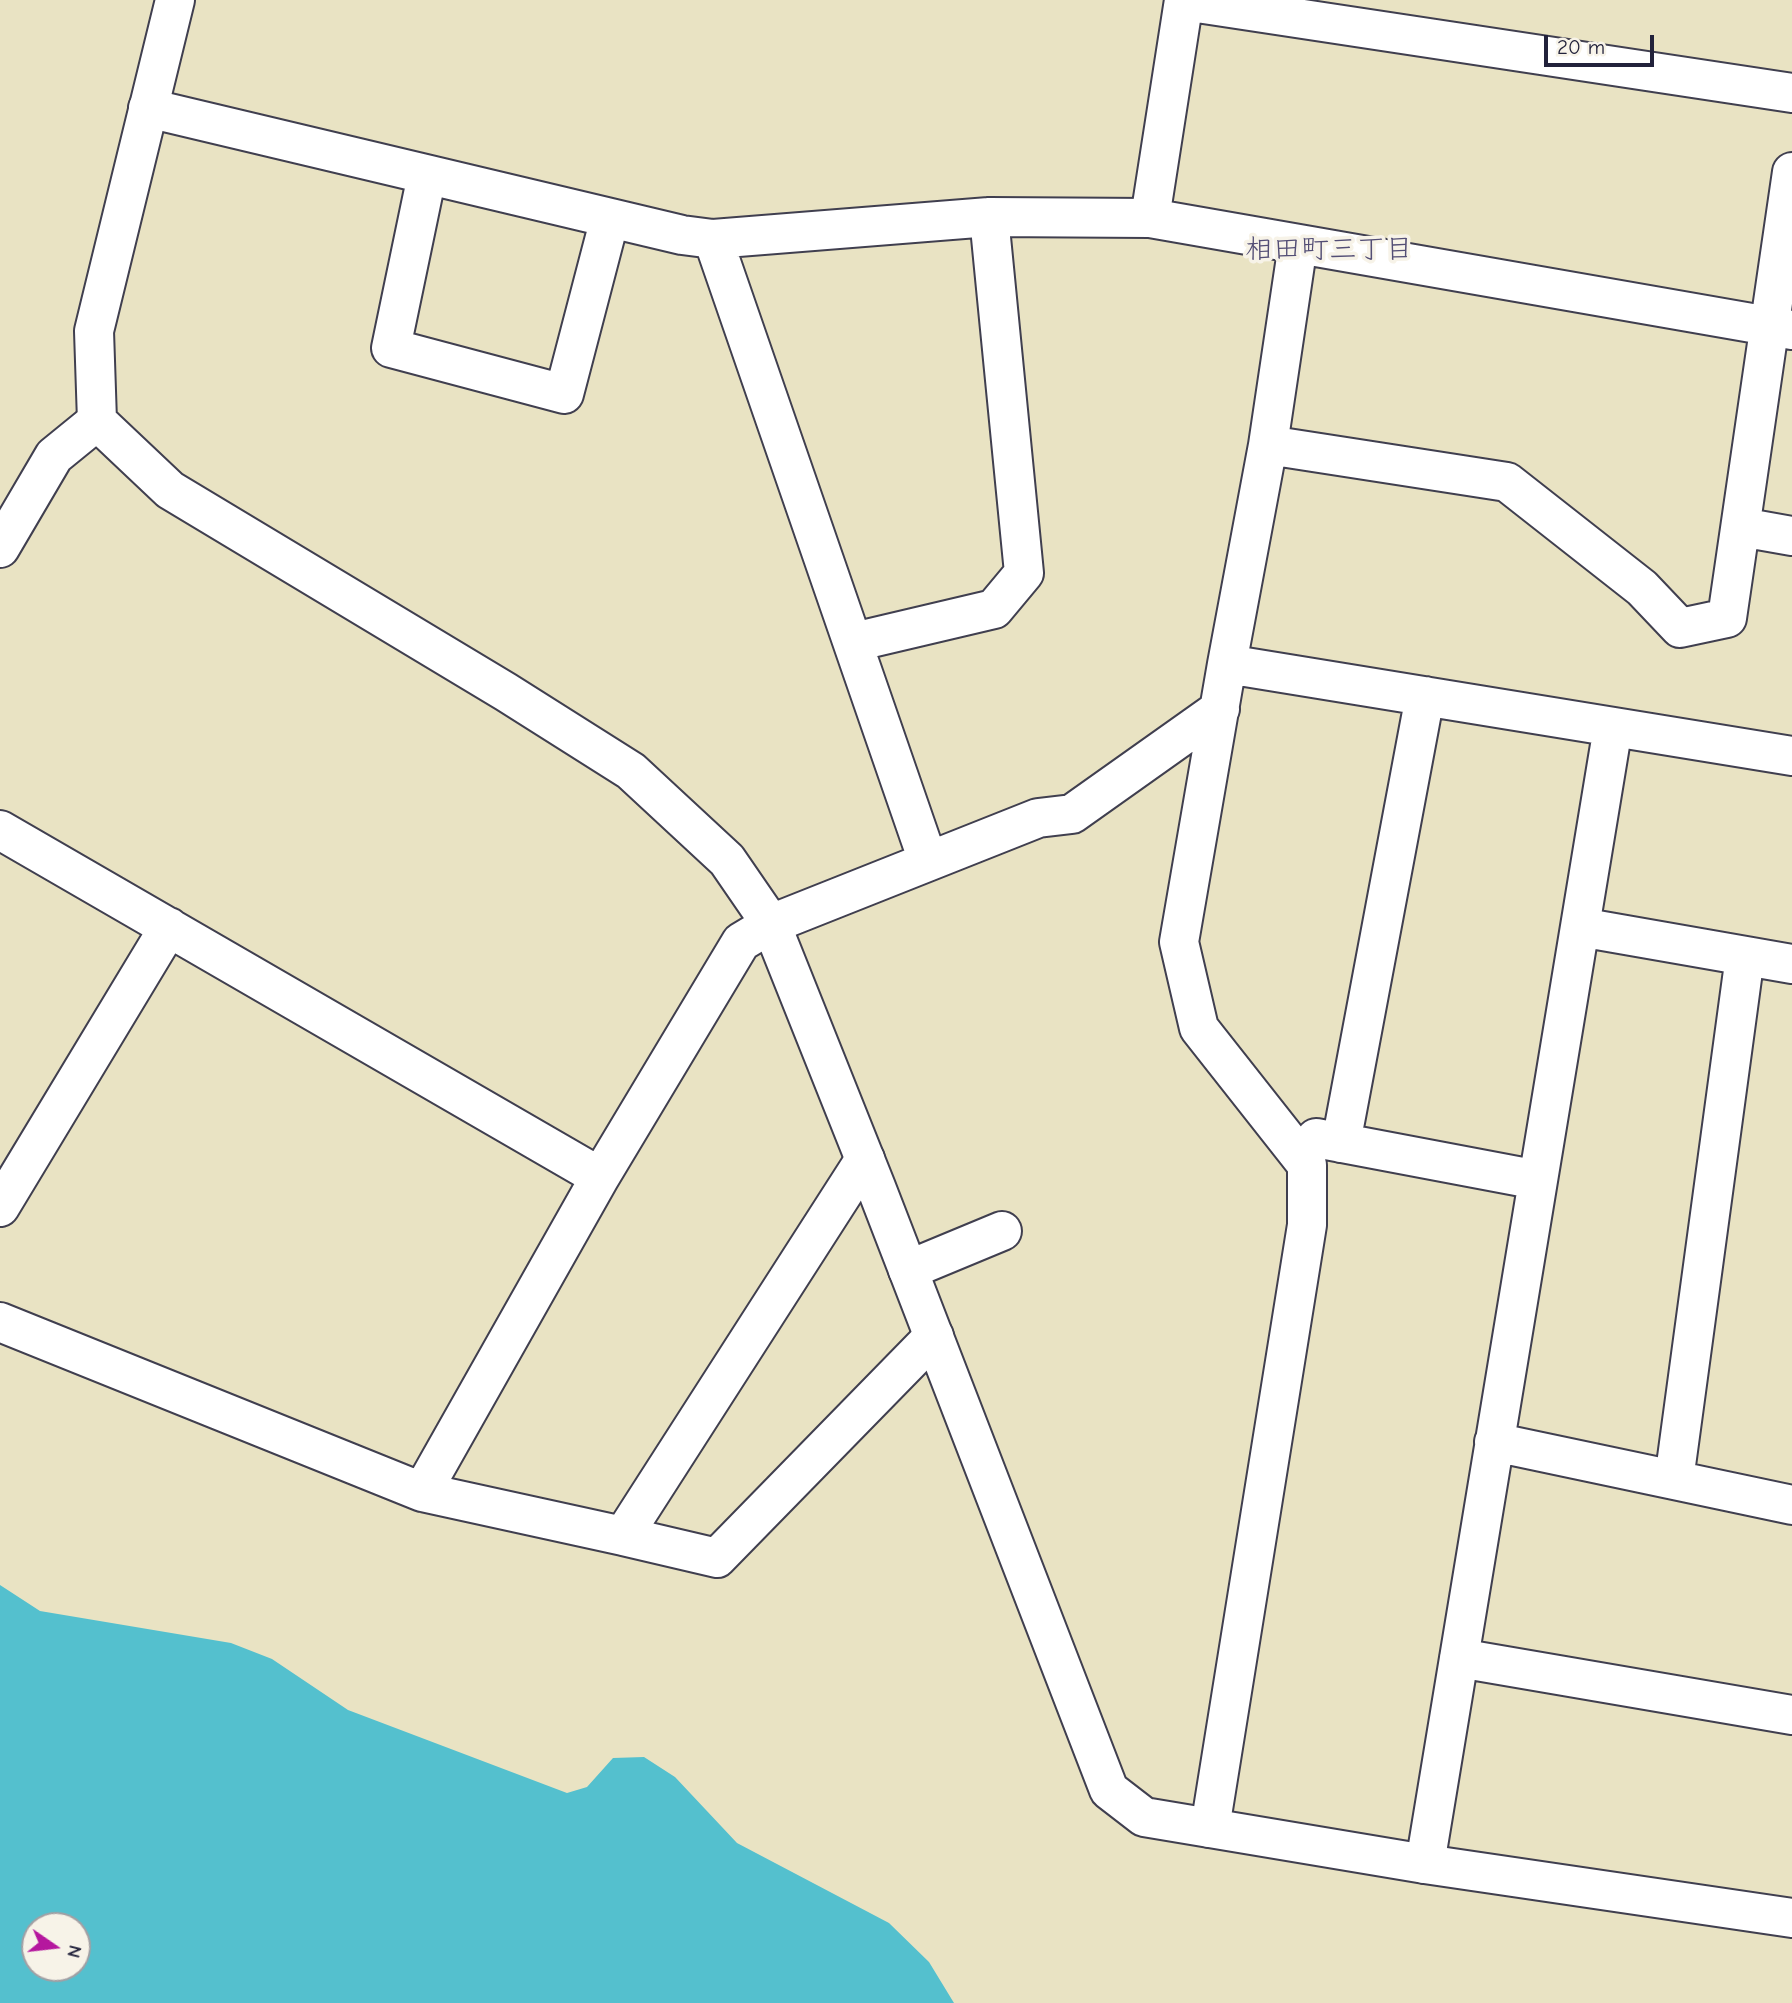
<!DOCTYPE html>
<html>
<head>
<meta charset="utf-8">
<style>
  body { margin:0 }
  #map { position:relative; width:1792px; height:2003px; overflow:hidden; background:#e9e3c3; font-family:"Comic Neue",sans-serif }
  canvas { display:block }
  .north { position:absolute; left:21px; top:1912px; width:70px; height:70px; box-sizing:border-box; background:#f7f3e8; border:2px solid #a29fa3; border-radius:50%; rotate:104deg; font-size:19px; font-weight:700; line-height:28px; text-align:center; color:#22223b }
  .north::after { content:''; display:block; margin:auto; width:24px; height:32px; background:#b5179e; clip-path:polygon(50% 0,100% 100%,50% 72%,0 100%) }
  .scale { position:absolute; left:1544px; top:35px; width:110px; height:32px; box-sizing:border-box; border:4px solid #22223b; border-top:0; padding-left:9px; font-size:21px; line-height:24px; white-space:nowrap; color:#22223b; -webkit-text-stroke:5px #f7f3e8; paint-order:stroke }
</style>
</head>
<body>
<div id="map">
<canvas width="1792" height="2003"></canvas>
<div class="north">N</div>
<div class="scale">20 m</div>
</div>
<script>
const ctx = document.querySelector('canvas').getContext('2d');
ctx.lineJoin = 'round';
function paint(path, color) { ctx.fillStyle = color; ctx.fill(path, 'evenodd'); }
const toPath = rows => new Path2D(rows.map(r => 'M' + r).join(''));
function stroke(path, color, width, dash) { ctx.strokeStyle = color; ctx.lineWidth = width; ctx.lineCap = dash ? 'butt' : 'round'; ctx.setLineDash(dash || []); ctx.stroke(path); }
function write(font, color, halo, rows, align = 'center') {
  ctx.font = font + ' "Comic Neue","Klee One",sans-serif'; ctx.lineWidth = 7; ctx.setLineDash([]); ctx.textBaseline = 'middle'; ctx.strokeStyle = halo; ctx.fillStyle = color; for (const [text, x, y, turn = 0] of rows) {
    ctx.save(); ctx.translate(x, y); ctx.rotate((+turn || 0) * Math.PI / 180); ctx.textAlign = isNaN(turn) ? turn : align; if (halo) ctx.strokeText(text, 0, 0); ctx.fillText(text, 0, 0); ctx.restore();
  }
}
paint(toPath([
  [0,1585,40,1611,231,1643,272,1659,348,1710,567,1793,587,1787,613,1758,644,1757,675,1777,737,1843,889,1923,929,1962,954,2003,0,2003],
  [35,1926,77,1926,77,1968,35,1968]
]), '#54c0ce');
const street = toPath([
  [1184,1,1792,93],
  [148,108,682,235,713,239,989,217,1150,218,1792,330],
  [427,175,391,348,564,394,610,218],
  [1150,218,1184,0],
  [713,239,928,861],
  [1268,445,1507,482,1642,588,1680,628,1727,618,1792,172],
  [1741,527,1792,536],
  [0,548,54,456,97,421],
  [854,642,994,609,1024,573,989,217],
  [1227,664,1792,756],
  [0,830,600,1177],
  [1580,927,1792,964],
  [1316,1138,1538,1180],
  [1341,1143,1425,696],
  [0,1207,169,927],
  [908,1270,1002,1231],
  [0,1322,422,1492,600,1177,741,942,771,924,1038,818,1072,814,1220,709],
  [1494,1442,1792,1505],
  [1674,1480,1745,956],
  [422,1492,623,1536,865,1159],
  [623,1536,717,1558,934,1336],
  [1459,1658,1792,1715],
  [1210,1828,1307,1225,1307,1165,1199,1028,1179,942,1227,664,1268,445,1298,244],
  [1425,1864,1613,727]
]);
const secondary = toPath([
  [175,0,94,331,97,421,170,490,506,692,631,771,727,860,771,924,876,1187,1109,1790,1144,1817,1425,1864,1792,1918]
]);
stroke(street, '#403f4f', 42);
stroke(secondary, '#403f4f', 42);
stroke(street, '#fff', 38);
stroke(secondary, '#fff', 38);
write('28px', '#534e75', '#f7f3e8', [
  ["相田町三丁目",1329,250]
]);
</script>
</body>
</html>
